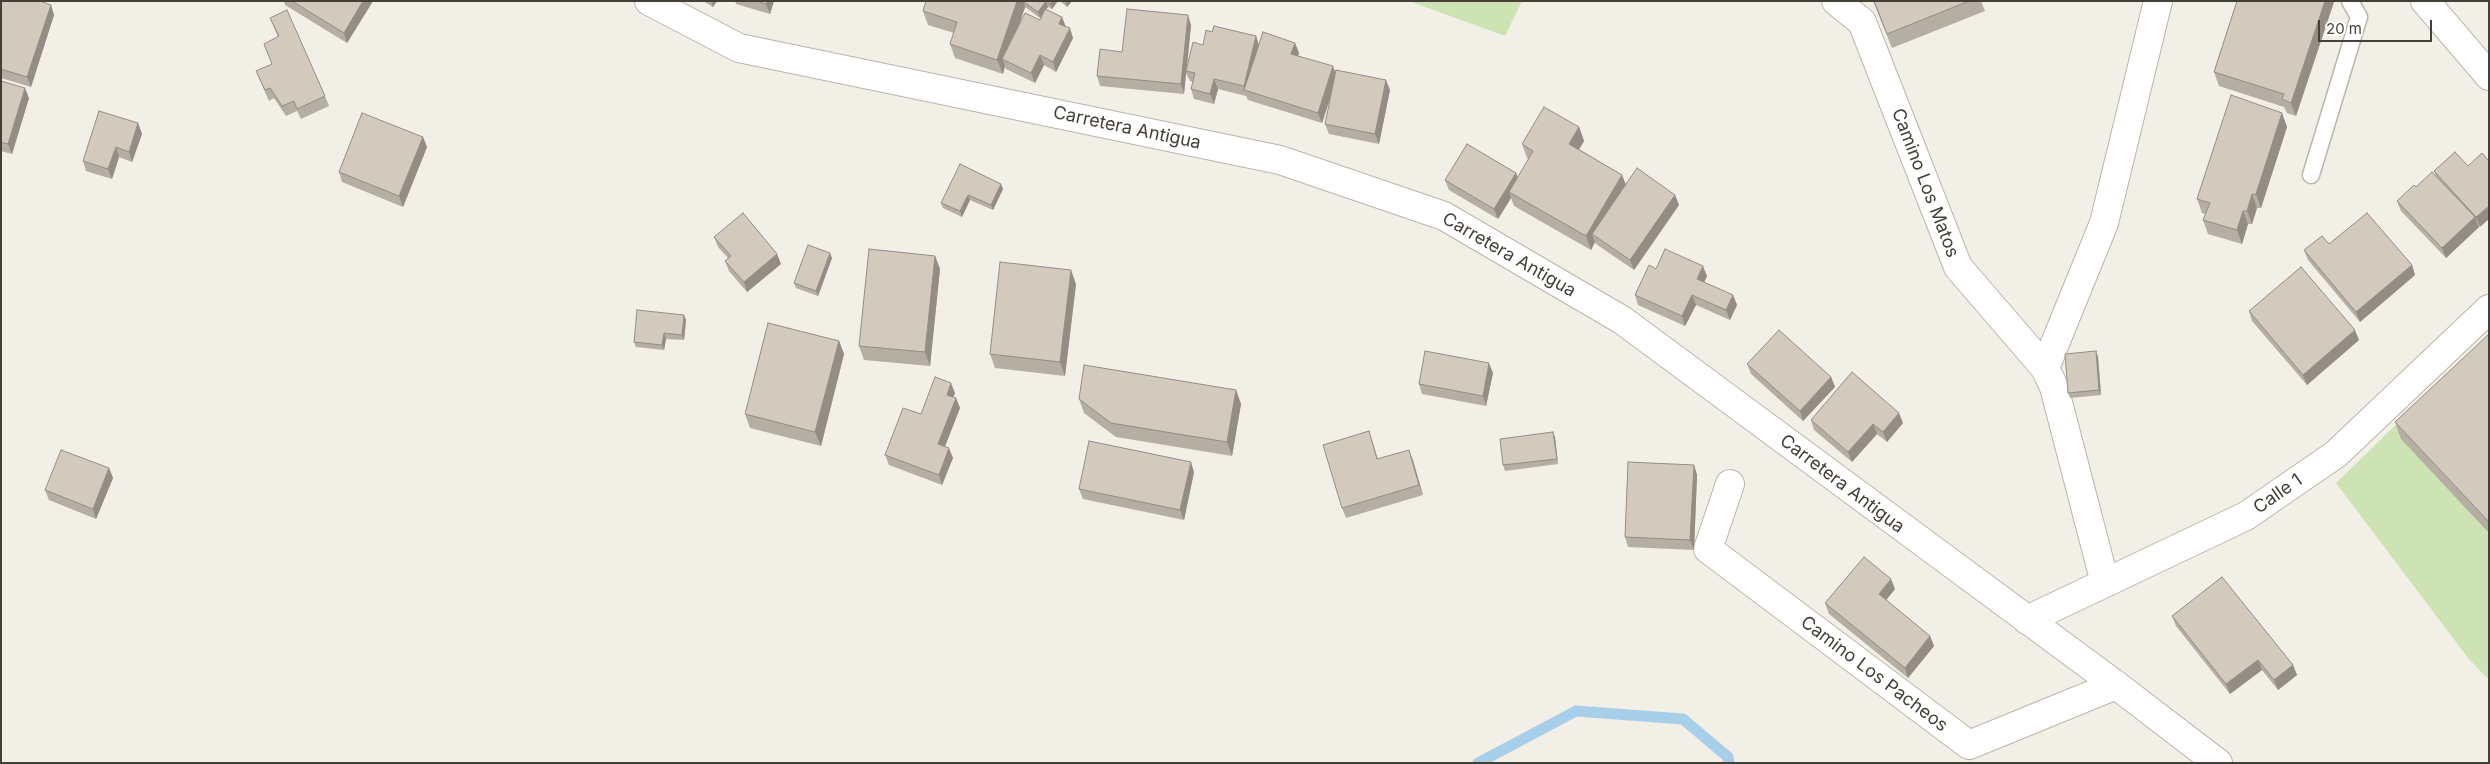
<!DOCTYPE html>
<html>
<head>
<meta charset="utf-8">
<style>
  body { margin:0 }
  #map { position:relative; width:2490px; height:764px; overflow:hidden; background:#f2efe7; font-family:Inter,sans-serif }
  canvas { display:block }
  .frame { position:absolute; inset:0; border:2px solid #443f37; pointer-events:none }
  .scale { position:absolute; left:2318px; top:20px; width:114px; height:22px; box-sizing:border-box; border:2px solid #443f37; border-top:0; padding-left:6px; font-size:15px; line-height:18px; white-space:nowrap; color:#443f37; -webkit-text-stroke:4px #fff; paint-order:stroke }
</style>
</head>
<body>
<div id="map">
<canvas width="2490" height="764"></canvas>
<div class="frame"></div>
<div class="scale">20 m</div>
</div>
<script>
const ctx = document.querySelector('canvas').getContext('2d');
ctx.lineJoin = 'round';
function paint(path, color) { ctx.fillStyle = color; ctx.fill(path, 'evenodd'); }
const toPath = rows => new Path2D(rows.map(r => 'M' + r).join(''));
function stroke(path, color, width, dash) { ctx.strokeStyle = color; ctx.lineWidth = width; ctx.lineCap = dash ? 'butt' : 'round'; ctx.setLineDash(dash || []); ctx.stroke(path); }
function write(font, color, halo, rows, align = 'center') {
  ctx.font = font + ' Inter,sans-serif'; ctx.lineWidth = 4.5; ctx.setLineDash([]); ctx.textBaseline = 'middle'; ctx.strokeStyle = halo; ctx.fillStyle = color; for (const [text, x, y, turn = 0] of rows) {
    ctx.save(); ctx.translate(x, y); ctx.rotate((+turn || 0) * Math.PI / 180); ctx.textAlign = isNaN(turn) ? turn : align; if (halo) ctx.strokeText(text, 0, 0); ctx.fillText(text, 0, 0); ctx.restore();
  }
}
paint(toPath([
  [1409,1,1522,1,1505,36],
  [2489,334,2489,680,2468,658,2336,483]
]), '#cde3b3');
stroke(toPath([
  [1478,763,1576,711,1683,719,1728,757,1729,763]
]), '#a8cfea', 11);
const service = toPath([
  [2311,175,2359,17,2350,1]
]);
const minor = toPath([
  [1836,1,1862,22,1958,267,2045,368,2054,387,2105,583],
  [2425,1,2489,76],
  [2045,368,2104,223,2158,1],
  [1730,484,1708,549,1969,745,2116,685],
  [2027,620,2246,516,2336,454,2489,309]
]);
const tertiary = toPath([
  [649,1,739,48,1280,160,1444,216,1622,320,2116,685,2218,763]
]);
stroke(service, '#bcb6aa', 19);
stroke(minor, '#bcb6aa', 30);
stroke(tertiary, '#bcb6aa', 30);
stroke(service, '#fff', 16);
stroke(minor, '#fff', 28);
stroke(tertiary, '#fff', 28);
paint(toPath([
  [1,1,51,5,54,15,31,87,1,78],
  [284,1,373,1,347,43,285,5],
  [703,1,717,1,713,7],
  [735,1,774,1,770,14,736,4],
  [926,1,1058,1,1052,9,1048,7,1046,9,1066,27,1073,38,1056,72,1044,65,1035,83,1006,69,1005,66,1003,74,955,58,950,44,954,33,928,25,923,11],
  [1025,7,1040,18,1043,13,1040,20,1019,26],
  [1060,1,1072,1,1067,7],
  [1873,1,1981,1,1985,11,1892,48],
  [2237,1,2334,1,2296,116,2287,113,2284,107,2219,86,2214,72],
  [270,18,325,96,329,106,301,119,297,111,286,116,274,98,269,101,256,71,272,64,264,44,278,37],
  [1191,25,1187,67,1212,32,1256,36,1259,45,1295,43,1299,53,1298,56,1335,73,1390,90,1379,144,1329,134,1325,124,1332,93,1322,123,1248,100,1246,96,1218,89,1214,104,1194,99,1191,89,1193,82,1190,81,1186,73,1184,94,1100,86,1097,76,1122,52],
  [1,81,29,98,12,154,1,151],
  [2282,113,2287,127,2261,208,2257,208,2252,224,2248,224,2242,244,2208,234,2203,220,2205,214,2202,213,2197,199],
  [138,123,142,134,132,162,119,157,112,179,86,171,83,161],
  [1579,127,1584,141,1579,149,1622,175,1626,185,1675,195,1679,205,1634,270,1596,244,1595,242,1591,250,1514,206,1511,198,1498,219,1449,190,1445,180,1516,173,1518,178,1529,159,1527,158,1522,144],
  [423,137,427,147,403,207,342,182,339,172],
  [2455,152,2480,227,2478,225,2479,227,2446,258,2401,211,2397,201,2416,187,2436,176,2434,171],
  [1001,184,1003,189,993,210,970,200,962,217,943,208,941,203],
  [714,237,781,264,747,292,729,271,725,261,728,258,718,247],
  [2329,244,2412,265,2415,275,2360,322,2308,260,2304,250],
  [935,256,940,269,930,366,864,360,859,346],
  [832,258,818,296,796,288,794,283],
  [1656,269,1707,276,1704,282,1733,295,1737,305,1730,320,1696,305,1685,326,1638,305,1635,295],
  [1076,284,1065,376,995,368,990,354],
  [2249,311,2359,340,2307,385,2252,321],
  [686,320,684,340,666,339,664,350,636,347,634,342],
  [2489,335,2489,533,2401,439,2395,422],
  [839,341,844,354,821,446,750,428,745,414],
  [2096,351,2098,357,2101,395,2070,398,2068,393],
  [1747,364,1831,377,1835,387,1803,421,1751,374],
  [1493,373,1486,406,1422,394,1419,384],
  [1236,390,1241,404,1232,456,1116,437,1084,413,1079,399],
  [955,393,953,397,956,398,960,408,945,446,953,458,942,485,889,465,885,455,921,414],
  [1811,420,1903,423,1887,442,1877,434,1852,462,1814,430],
  [1369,431,1378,459,1409,450,1423,495,1346,518,1342,508],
  [1555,437,1558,464,1505,471,1503,465],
  [1694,465,1697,475,1694,550,1628,547,1625,537],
  [109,468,113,478,96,519,49,500,45,490],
  [1194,472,1184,520,1083,499,1079,489],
  [1895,589,1886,600,1930,636,1934,646,1908,678,1829,614,1825,603],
  [2172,616,2293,665,2297,675,2278,690,2262,670,2230,694,2176,626]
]), '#b5aea3');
paint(toPath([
  [363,1,373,1,347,43,344,33],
  [711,1,717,1,713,7],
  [767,1,774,1,770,14,766,4],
  [1017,1,1027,1,1024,2,1025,7,1007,61,1002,59,1005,66,1003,74,997,60],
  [1046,1,1048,7,1040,18,1038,12],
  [1052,1,1058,1,1052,9,1050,4],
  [1066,1,1072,1,1067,7,1066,2],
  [2325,1,2334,2,2296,116,2291,103],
  [51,5,54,15,31,87,27,77],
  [1188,15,1191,25,1184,94,1181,84],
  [1062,17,1066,27,1059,24],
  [1070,28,1073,38,1056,72,1053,62],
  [1256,36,1259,46,1245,91,1244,86],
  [1295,43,1299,53,1295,64,1291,54],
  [1040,55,1044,65,1035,83,1031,73],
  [1333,66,1337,77,1322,123,1318,113],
  [1214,79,1218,89,1214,104,1210,94],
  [1386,80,1390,90,1379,144,1375,134],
  [25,88,29,98,12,154,8,144],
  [2282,113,2287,127,2261,208,2256,194],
  [138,123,142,134,132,162,129,152],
  [1579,127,1584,141,1574,158,1569,144],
  [423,137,427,147,403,207,399,196],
  [116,147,119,157,112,179,108,169],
  [1516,173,1520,183,1509,192,1511,198,1498,219,1494,209],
  [1622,175,1627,188,1592,234,1595,242,1591,250,1586,236],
  [1001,184,1003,189,993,210,991,205],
  [2252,194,2257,208,2252,224,2247,211],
  [968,195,970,200,962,217,960,211],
  [1675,195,1679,205,1634,270,1630,260],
  [2489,206,2489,219,2480,227,2476,217],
  [2243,211,2248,224,2242,244,2237,230],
  [2475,217,2479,227,2446,258,2442,248],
  [830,253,832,258,818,296,816,291],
  [777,254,781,264,747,292,744,282],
  [935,256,940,269,930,366,925,352],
  [2412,265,2415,275,2360,322,2356,312],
  [1703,266,1707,276,1701,289,1697,279],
  [1071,270,1076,284,1065,376,1060,362],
  [1692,295,1696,305,1685,326,1682,316],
  [1733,295,1737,305,1730,320,1726,310],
  [684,315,686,320,684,340,682,335],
  [2355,330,2359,340,2307,385,2303,375],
  [664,333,666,339,664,350,662,345],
  [839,341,844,354,821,446,815,432],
  [2096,351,2098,357,2101,395,2099,390],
  [1489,363,1493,373,1486,406,1483,396],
  [1831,377,1835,387,1803,421,1800,411],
  [951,383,955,393,950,405,947,395],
  [1236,390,1241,404,1232,456,1227,442],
  [956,398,960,408,942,454,938,444],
  [1899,413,1903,423,1887,442,1883,432],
  [1873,424,1877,434,1852,462,1848,452],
  [1553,432,1555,437,1558,464,1557,459],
  [949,448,953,458,942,485,939,475],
  [1409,450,1413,460,1423,495,1419,485],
  [1191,462,1194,472,1184,520,1180,510],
  [1694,465,1697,475,1694,550,1690,540],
  [109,468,113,478,96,519,93,509],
  [1891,579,1895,589,1883,604,1879,594],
  [1930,636,1934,646,1908,678,1905,668],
  [2258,660,2262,670,2230,694,2226,684],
  [2293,665,2297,675,2278,690,2274,680]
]), '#938d84');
const building = toPath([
  [1,1,40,1,51,5,27,77,1,69,1,1],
  [292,1,363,1,344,33,292,1],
  [756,1,767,1,766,4,756,1],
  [926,1,1017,1,997,60,950,44,957,22,923,11,926,1],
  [1024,1,1052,1,1050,4,1046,1,1038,12,1024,2,1024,1],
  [1874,1,1969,1,1887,34,1874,1],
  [2237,1,2325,1,2291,103,2282,99,2284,94,2214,72,2237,1],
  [1045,9,1062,17,1059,24,1070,28,1053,62,1040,55,1031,73,1002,59,1025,13,1040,20,1045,9],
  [1127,9,1188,15,1181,84,1097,76,1100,49,1122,52,1127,9],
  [287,10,325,96,297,109,294,101,282,106,270,88,265,90,256,71,272,64,264,44,279,36,270,18,287,10],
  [1214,26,1256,36,1244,86,1214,79,1210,94,1191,89,1195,73,1186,71,1193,42,1203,45,1206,30,1212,32,1214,26],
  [1263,32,1295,43,1291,54,1333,66,1318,113,1244,90,1263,32],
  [1336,70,1386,80,1375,134,1325,124,1336,70],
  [1,81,25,88,8,144,1,142,1,81],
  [2231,95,2282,113,2256,194,2252,194,2247,211,2243,211,2237,230,2203,220,2210,203,2197,199,2231,95],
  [1544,107,1579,127,1569,144,1622,175,1586,236,1509,192,1533,151,1522,144,1544,107],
  [99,111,138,123,129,152,116,147,108,169,83,161,99,111],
  [362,113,423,137,399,196,339,172,362,113],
  [1467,144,1516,173,1494,209,1445,180,1467,144],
  [2455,152,2468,166,2482,153,2489,161,2489,206,2476,217,2434,171,2455,152],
  [960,164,1001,184,991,205,968,195,960,211,941,203,960,164],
  [1637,168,1675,195,1630,260,1592,234,1637,168],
  [2432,172,2475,217,2442,248,2397,201,2414,185,2416,187,2432,172],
  [743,213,777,254,744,282,725,261,731,256,714,237,743,213],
  [2367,213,2412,265,2356,312,2304,250,2322,236,2329,244,2367,213],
  [808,245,830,253,816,291,794,283,808,245],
  [869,249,935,256,925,352,859,346,869,249],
  [1665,249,1703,266,1697,279,1733,295,1726,310,1692,295,1682,316,1635,295,1649,265,1656,269,1665,249],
  [1000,262,1071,270,1060,362,990,354,1000,262],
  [2301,267,2355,330,2303,375,2249,311,2301,267],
  [637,310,684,315,682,335,664,333,662,345,634,342,637,310],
  [768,323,839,341,815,432,745,414,768,323],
  [1779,330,1831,377,1800,411,1747,364,1779,330],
  [2488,335,2489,335,2489,522,2395,422,2488,335],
  [1425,351,1489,363,1483,396,1419,384,1425,351],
  [2096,351,2099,390,2068,393,2065,354,2096,351],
  [1084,365,1236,390,1227,442,1111,423,1079,399,1084,365],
  [1852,372,1899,413,1883,432,1873,424,1848,452,1811,420,1852,372],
  [935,377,951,383,947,395,956,398,938,444,949,448,939,475,885,455,903,408,921,414,935,377],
  [1369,431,1377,459,1409,450,1419,485,1342,508,1323,445,1369,431],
  [1553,432,1557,459,1503,465,1500,439,1553,432],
  [1089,441,1191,462,1180,510,1079,489,1089,441],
  [61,450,109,468,93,509,45,490,61,450],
  [1628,462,1694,465,1690,540,1625,537,1628,462],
  [1864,557,1891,579,1879,594,1930,636,1905,668,1825,603,1864,557],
  [2222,577,2293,665,2274,680,2258,660,2226,684,2172,616,2222,577]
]);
paint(building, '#d2cabd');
stroke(building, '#938d84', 1);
write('18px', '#443f37', '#fff', [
  ["Carretera Antigua",1127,128,12],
  ["Camino Los Matos",1925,183,69],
  ["Carretera Antigua",1509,255,30],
  ["Carretera Antigua",1842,484,37],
  ["Calle 1",2278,494,-35],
  ["Camino Los Pacheos",1874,674,37]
]);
</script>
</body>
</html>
